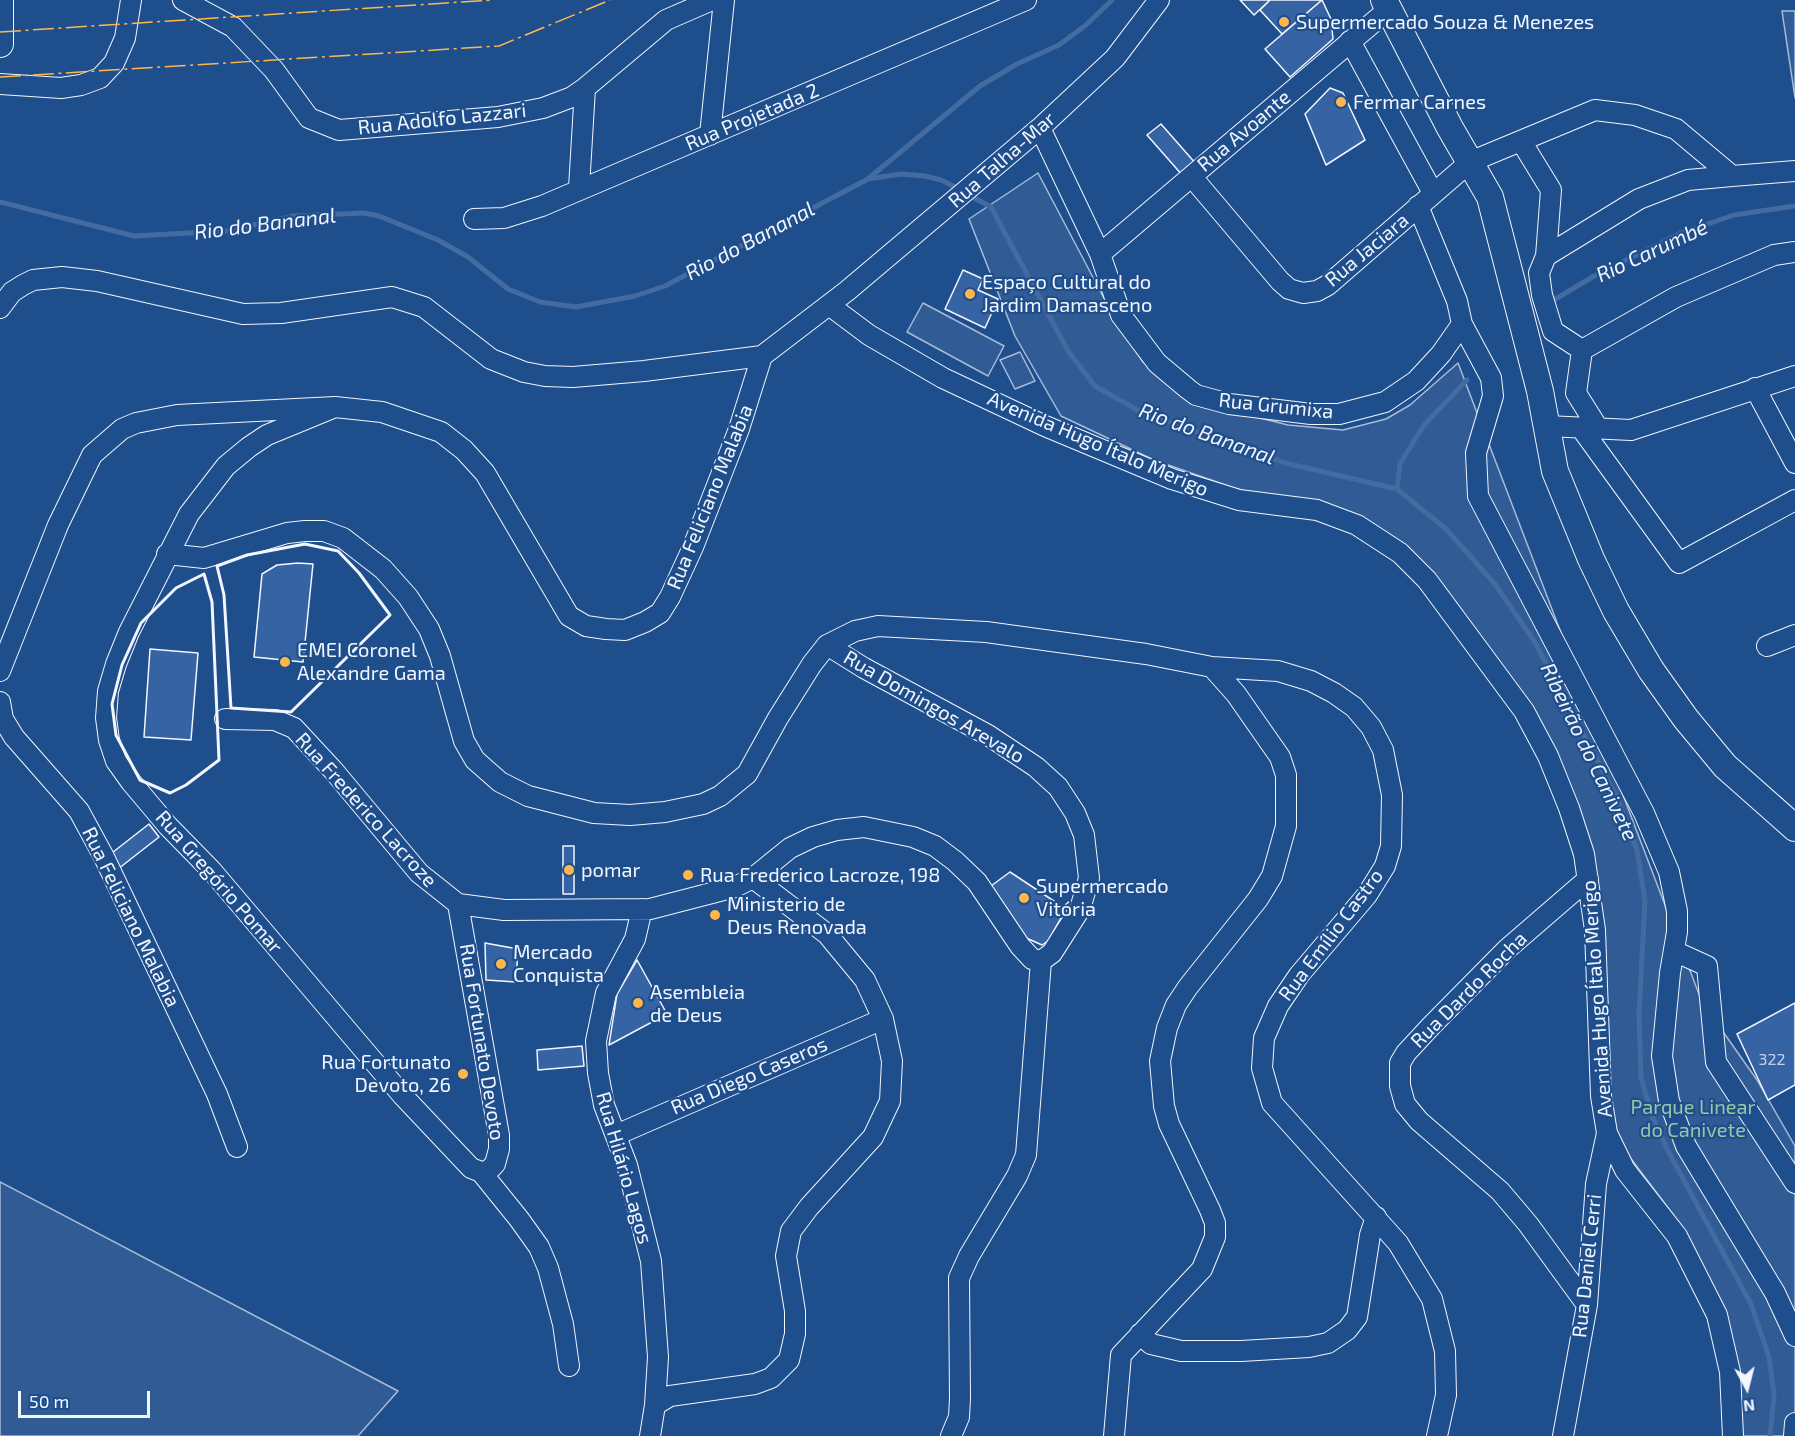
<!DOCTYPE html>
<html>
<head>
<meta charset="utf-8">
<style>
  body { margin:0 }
  #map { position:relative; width:1795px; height:1436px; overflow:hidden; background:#1f4e8c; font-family:"Exo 2",sans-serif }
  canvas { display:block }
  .north { position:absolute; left:1717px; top:1358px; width:60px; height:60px; -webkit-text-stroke:4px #1f4e8c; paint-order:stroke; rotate:173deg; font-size:16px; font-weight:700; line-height:24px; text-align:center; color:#f2f6ff }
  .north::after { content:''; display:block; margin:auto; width:21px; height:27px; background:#f2f6ff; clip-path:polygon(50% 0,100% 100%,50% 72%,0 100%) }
  .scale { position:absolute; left:18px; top:1391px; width:132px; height:27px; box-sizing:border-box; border:3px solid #f2f6ff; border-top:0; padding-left:8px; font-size:18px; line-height:21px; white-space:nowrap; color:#f2f6ff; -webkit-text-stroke:4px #1f4e8c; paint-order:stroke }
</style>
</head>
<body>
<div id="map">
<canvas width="1795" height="1436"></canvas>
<div class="north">N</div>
<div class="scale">50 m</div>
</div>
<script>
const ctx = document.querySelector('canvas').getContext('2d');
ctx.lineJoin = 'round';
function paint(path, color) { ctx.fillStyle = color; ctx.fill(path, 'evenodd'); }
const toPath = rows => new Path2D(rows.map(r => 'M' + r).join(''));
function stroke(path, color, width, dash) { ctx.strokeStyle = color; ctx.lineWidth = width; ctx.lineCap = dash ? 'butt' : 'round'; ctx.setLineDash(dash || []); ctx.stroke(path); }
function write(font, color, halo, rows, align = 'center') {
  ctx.font = font + ' "Exo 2",sans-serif'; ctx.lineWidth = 4.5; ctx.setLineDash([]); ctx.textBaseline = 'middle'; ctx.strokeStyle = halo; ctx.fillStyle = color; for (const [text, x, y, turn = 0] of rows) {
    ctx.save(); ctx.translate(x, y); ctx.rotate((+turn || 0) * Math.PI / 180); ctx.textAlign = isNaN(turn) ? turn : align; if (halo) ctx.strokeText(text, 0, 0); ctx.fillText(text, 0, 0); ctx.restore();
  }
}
const built = toPath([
  [1782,11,1795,11,1795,98,1782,11],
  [1038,173,1116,321,1143,362,1196,393,1244,414,1288,425,1343,430,1386,419,1410,405,1458,363,1702,1002,1757,1080,1795,1146,1795,1436,1740,1436,1734,1346,1713,1286,1684,1229,1629,1156,1612,1126,1602,944,1564,782,1479,648,1360,521,1234,488,1154,460,1061,416,1015,336,969,219,1038,173],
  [923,303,1004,346,988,376,907,332,923,303],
  [1020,352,1035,381,1015,389,1000,360,1020,352],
  [0,1182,398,1391,358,1436,0,1436,0,1182]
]);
paint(built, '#305b95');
stroke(built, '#a8bbd7', 1.5);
stroke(toPath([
  [869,178,980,86,1017,64,1059,45,1086,25,1112,0],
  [967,194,991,207,1068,351,1095,386,1141,412,1242,448,1285,463,1397,489,1446,529,1495,584,1534,641,1617,798,1637,850,1645,901,1639,1014,1641,1078,1653,1118,1668,1151,1751,1304,1769,1357,1774,1395,1770,1436],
  [0,202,134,236,226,231,294,216,364,213,379,216,438,240,468,257,508,289,540,302,576,307,635,296,665,286,868,179,901,174,925,176,941,180,959,189],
  [1549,303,1594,276,1681,233,1734,215,1795,206],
  [1397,489,1400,464,1424,425,1467,380]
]), '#446ba0', 5);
const building = toPath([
  [1240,0,1270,0,1254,15,1240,0],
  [1270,0,1322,0,1282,34,1260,10,1270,0],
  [1322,0,1331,19,1333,39,1290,77,1265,49,1322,0],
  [1330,88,1343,93,1365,140,1326,165,1305,114,1330,88],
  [1161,124,1197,165,1183,176,1147,135,1161,124],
  [963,270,983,279,978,290,998,299,985,328,945,309,963,270],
  [298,563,313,564,303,662,254,657,262,574,277,565,298,563],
  [150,649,198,653,191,740,144,737,150,649],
  [149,824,159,837,118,869,108,856,149,824],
  [563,846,574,846,574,894,563,894,563,846],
  [1010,872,1066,909,1048,941,1042,945,1024,937,991,886,1010,872],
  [485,943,518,949,516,982,486,980,485,943],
  [637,960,667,1014,609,1045,617,994,637,960],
  [1795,1003,1795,1085,1768,1100,1737,1034,1795,1003],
  [582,1046,584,1066,538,1070,537,1050,582,1046]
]);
paint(building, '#3563a3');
stroke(building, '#f2f6ff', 1.5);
const minor = toPath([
  [183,0,233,27,274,70,309,118,339,130,498,117,543,108,572,97,585,88,666,20,712,0],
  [1350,41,1433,193],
  [0,84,61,88,81,85,100,78,114,63,125,38,131,0],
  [1040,128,1100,254,1121,315,1157,363,1188,389,1196,395,1229,404,1311,414,1339,414,1385,402,1416,381,1441,354,1462,324,1457,301,1418,206],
  [710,135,724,0],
  [1521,141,1551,190,1546,256,1539,273,1542,295,1553,331,1582,350],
  [1192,177,1280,281,1289,289,1303,293,1317,291,1328,285,1470,162,1595,110,1635,115,1676,129,1732,176,1795,171],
  [579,188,585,88],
  [474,219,504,218,542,206,1026,0],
  [1100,254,1389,9],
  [1546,256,1639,199,1688,180,1732,176],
  [829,305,869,335,943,378,1045,426,1172,479,1239,500,1317,510,1357,525,1400,553,1427,580,1524,711,1548,756,1569,808,1584,854,1595,930,1601,1096,1607,1133,1625,1170,1677,1236,1717,1315,1730,1372,1733,1436],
  [0,308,12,292,23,285,33,280,62,277,97,281,243,314,281,313,392,297,424,307,491,359,524,372,545,376,573,377,644,371,762,356,847,291,1040,128,1115,58,1159,0],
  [1462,324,1491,378,1493,396,1476,453,1478,496,1644,813,1669,872,1677,911,1677,932,1670,973,1662,1056,1669,1101,1686,1146,1775,1293,1795,1336],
  [1755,388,1795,463],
  [335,407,267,435,249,447,226,466,189,514,129,632,116,664,108,691,106,718,109,740,116,761,131,782,168,826,212,871,403,1096,471,1168,481,1172,519,1219,539,1247,548,1268,563,1324,569,1366],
  [1547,426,1631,430,1795,376],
  [1581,428,1679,563,1795,500],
  [1598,428,1576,393,1582,350,1676,297,1774,255,1795,252],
  [167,554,204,558,287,533,305,531,324,531,343,538,383,569,408,597,429,629,440,656,464,741,475,760,500,782,528,796,594,813,630,815,665,812,703,804,720,796,747,774,778,718,812,664,827,645,855,631,878,626,986,632,1146,654,1212,667,1278,671,1311,681,1334,693,1354,707,1371,727,1383,750,1392,795,1391,846,1385,866,1367,895,1299,975,1278,1006,1264,1038,1262,1068,1272,1103,1398,1243,1432,1299,1445,1351,1446,1395,1437,1436],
  [827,645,864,668,988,735,1036,767,1058,787,1075,813,1084,835,1089,878,1080,909,1052,953,1041,961],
  [1767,646,1795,635],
  [0,671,58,525,92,455,122,429,136,423,177,415,335,407,382,412,441,432,464,450,485,473,569,616,586,626,606,629,625,630,645,622,660,613,670,597,693,547,739,429,762,356],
  [0,702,3,719,14,737,79,811,104,857,217,1094,237,1147],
  [225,719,275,720,294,728,333,770,419,873,458,904,504,910,650,909,735,887,753,878,790,848,813,837,837,830,864,827,913,837,935,846,955,861,977,882,1020,946,1032,959,1041,961],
  [458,904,499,1135,499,1149,495,1164,488,1171,481,1172],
  [642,909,635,939,606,993,596,1041,598,1073,604,1105,627,1165,651,1261,658,1357,655,1405,650,1436],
  [1674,951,1707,966,1716,1062,1795,1183],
  [616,1135,883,1019],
  [1587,1305,1528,1224,1500,1191,1419,1121,1405,1104,1400,1086,1400,1063,1406,1053,1431,1026,1507,949,1588,879],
  [1140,1334,1151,1344,1181,1351,1241,1351,1309,1347,1328,1343,1347,1330,1357,1317,1370,1235,1376,1217],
  [655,1405,670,1396,755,1384,771,1378,789,1360,795,1334,795,1311,786,1256,791,1231,809,1207,873,1137,890,1101,892,1061,883,1019,865,980,827,934,753,878],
  [951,1436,959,1417,960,1398,959,1278,969,1256,1017,1176,1026,1155,1041,961],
  [1114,1436,1121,1355,1202,1269,1215,1237,1215,1223,1210,1210,1169,1124,1164,1106,1160,1061,1167,1028,1176,1005,1188,987,1258,899,1272,876,1286,826,1286,775,1280,757,1236,694,1212,667],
  [1563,1436,1587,1305,1596,1184,1607,1133],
  [1794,1436,1795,1423]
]);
const major = toPath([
  [1384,0,1450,128,1490,197,1540,391,1555,471,1591,559,1616,611,1651,670,1686,719,1725,766,1795,828],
  [0,44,0,0]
]);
stroke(minor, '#f2f6ff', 22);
stroke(major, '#f2f6ff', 28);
stroke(minor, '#1f4e8c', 20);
stroke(major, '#1f4e8c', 26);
stroke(toPath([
  [305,544,338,551,359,573,390,615,291,712,231,708,224,595,217,566,247,555,305,544],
  [204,574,212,602,219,760,186,785,170,793,140,780,116,735,112,704,122,665,141,623,176,588,204,574]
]), '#f2f6ff', 3);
stroke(toPath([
  [0,32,493,0],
  [0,77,499,46,610,0]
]), '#ffb74d', 1.5, [21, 4.5, 3, 4.5]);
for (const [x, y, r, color] of [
  [1284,22,6,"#ffb74d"],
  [1341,102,6,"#ffb74d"],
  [970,294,6,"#ffb74d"],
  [285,662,6,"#ffb74d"],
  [569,870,6,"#ffb74d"],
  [688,875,6,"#ffb74d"],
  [1024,898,6,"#ffb74d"],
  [715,915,6,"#ffb74d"],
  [501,964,6,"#ffb74d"],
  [638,1003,6,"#ffb74d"],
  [463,1074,6,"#ffb74d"]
]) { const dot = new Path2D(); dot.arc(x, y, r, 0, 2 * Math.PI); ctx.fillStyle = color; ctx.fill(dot); stroke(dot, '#1f4e8c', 2); }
write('16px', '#c3d1e8', null, [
  ["322",1772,1060]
]);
write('20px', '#f2f6ff', '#1f4e8c', [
  ["Supermercado Souza & Menezes",1296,22],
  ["Fermar Carnes",1353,102],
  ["Espaço Cultural do",982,282],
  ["Jardim Damasceno",982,305],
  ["EMEI Coronel",297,650],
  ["Alexandre Gama",297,673],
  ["pomar",581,870],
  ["Rua Frederico Lacroze, 198",700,875],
  ["Supermercado",1036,886],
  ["Vitória",1036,909],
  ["Ministerio de",727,904],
  ["Deus Renovada",727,927],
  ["Mercado",513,952],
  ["Conquista",513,975],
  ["Asembleia",650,992],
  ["de Deus",650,1015],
  ["Rua Fortunato",451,1062,"right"],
  ["Devoto, 26",451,1085,"right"]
], 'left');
write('20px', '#f2f6ff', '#1f4e8c', [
  ["Rua Projetada 2",752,117,-23],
  ["Rua Adolfo Lazzari",442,119,-6],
  ["Rua Avoante",1244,131,-40],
  ["Rua Talha-Mar",1002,160,-41],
  ["Rua Jaciara",1367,250,-40],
  ["Rua Grumixa",1276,406,6],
  ["Avenida Hugo Ítalo Merigo",1098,444,23],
  ["Rua Feliciano Malabia",710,497,-68],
  ["Rua Domingos Arevalo",934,707,30],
  ["Rua Frederico Lacroze",366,810,48],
  ["Rua Gregório Pomar",219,882,49],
  ["Rua Feliciano Malabia",131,917,64],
  ["Rua Emílio Castro",1331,935,-53],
  ["Rua Dardo Rocha",1469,990,-45],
  ["Avenida Hugo Ítalo Merigo",1597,999,-94],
  ["Rua Fortunato Devoto",482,1042,81],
  ["Rua Diego Caseros",749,1076,-23],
  ["Rua Hilário Lagos",624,1168,74],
  ["Rua Daniel Cerri",1587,1266,-84]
]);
write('20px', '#97c8a6', '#1f4e8c', [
  ["Parque Linear",1693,1107],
  ["do Canivete",1693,1130]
]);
write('italic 21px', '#f2f6ff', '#1f4e8c', [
  ["Rio do Bananal",265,224,-7],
  ["Rio do Bananal",750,241,-28],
  ["Rio Carumbé",1652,251,-25],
  ["Rio do Bananal",1207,434,20],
  ["Ribeirão do Canivete",1589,752,64]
]);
</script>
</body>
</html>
